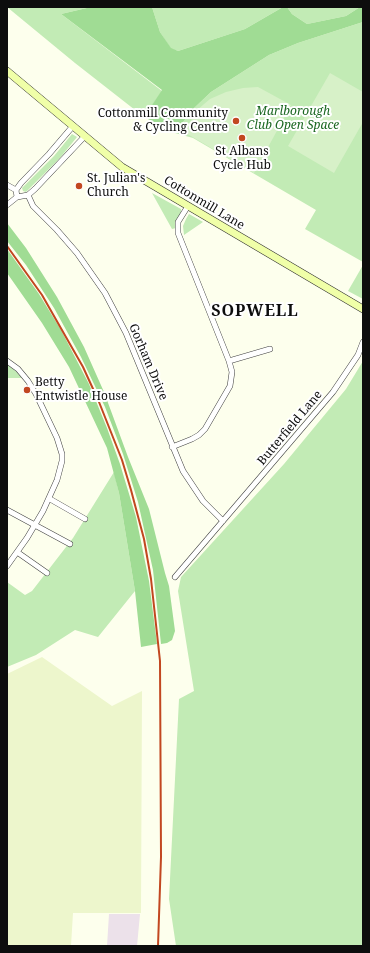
<!DOCTYPE html>
<html>
<head>
<meta charset="utf-8">
<style>
  body { margin:0 }
  #map { position:relative; width:370px; height:953px; overflow:hidden; background:#fdffed; font-family:"Noto Serif",serif }
  canvas { display:block }
  .frame { position:absolute; inset:0; border:8px solid #0d0d0d; pointer-events:none }
</style>
</head>
<body>
<div id="map">
<canvas width="370" height="953"></canvas>
<div class="frame"></div>
</div>
<script>
const ctx = document.querySelector('canvas').getContext('2d');
ctx.lineJoin = 'round';
function paint(path, color) { ctx.fillStyle = color; ctx.fill(path, 'evenodd'); }
const toPath = rows => new Path2D(rows.map(r => 'M' + r).join(''));
function stroke(path, color, width, dash) { ctx.strokeStyle = color; ctx.lineWidth = width; ctx.lineCap = dash ? 'butt' : 'round'; ctx.setLineDash(dash || []); ctx.stroke(path); }
function write(font, color, halo, rows, align = 'center') {
  ctx.font = font + ' "Noto Serif",serif'; ctx.lineWidth = 4; ctx.setLineDash([]); ctx.textBaseline = 'middle'; ctx.strokeStyle = halo; ctx.fillStyle = color; for (const [text, x, y, turn = 0] of rows) {
    ctx.save(); ctx.translate(x, y); ctx.rotate((+turn || 0) * Math.PI / 180); ctx.textAlign = isNaN(turn) ? turn : align; if (halo) ctx.strokeText(text, 0, 0); ctx.fillText(text, 0, 0); ctx.restore();
  }
}
paint(toPath([
  [109,914,140,914,137,946,107,946]
]), '#ece1ea');
paint(toPath([
  [42,657,112,706,142,691,141,913,73,913,71,946,7,946,7,674]
]), '#edf6cc');
paint(toPath([
  [7,7,91,7,61,14,162,91,144,117,75,63],
  [152,7,283,7,245,29,178,51,171,49,160,32],
  [287,7,360,7,346,16,307,24,292,14],
  [363,22,363,262,305,229,316,210,193,138,175,133,192,110,211,92,269,55,298,43],
  [72,134,77,137,60,158,26,192,23,191,22,188,54,156],
  [152,193,181,209,181,212,177,220,176,228,172,229],
  [189,214,203,222,184,235,183,226,186,219],
  [363,265,363,299,348,291],
  [363,361,363,946,176,946,169,899,179,699,194,691,178,591,181,577,284,464,346,389],
  [7,364,18,373,21,377,21,378,7,378],
  [114,472,119,493,135,591,98,637,75,630,36,655,7,667,7,582,25,595,32,591,73,538]
]), '#c2ebb5');
paint(toPath([
  [91,7,152,7,160,32,171,48,178,51,245,29,283,7,287,7,292,14,307,24,346,16,360,7,363,7,363,22,298,43,269,55,211,92,192,110,175,133,144,117,162,90,61,14],
  [7,223,26,248,57,297,84,347,104,392,128,457,149,509,165,573,169,586,175,631,172,640,167,643,161,644,153,570,138,502,123,454,105,407,81,357,54,308,26,265,7,241],
  [7,249,39,294,61,330,89,384,107,428,120,464,136,517,149,581,157,644,141,647,135,591,119,493,107,448,69,367,42,323,7,273]
]), '#a0dc94');
paint(toPath([
  [330,73,363,92,363,122,334,173,288,146],
  [258,87,291,105,254,173,184,132,197,110,210,99,226,92,243,88]
]), '#d7f1c8');
const street = toPath([
  [7,185,16,190],
  [28,195,33,206,57,230,77,253,105,293,126,333,183,471,203,501,223,521],
  [17,197,28,195,35,189,85,136],
  [17,197,16,190,21,183,49,154,73,126],
  [7,205,17,197],
  [7,361,18,369,28,381,36,394,57,438,62,454,62,461,57,480,43,511,27,538,7,566],
  [229,361,270,349],
  [172,447,192,439,199,435,205,429,230,386,232,372,229,361,178,233,178,222,188,206],
  [50,499,85,519],
  [7,510,70,544],
  [17,552,47,573],
  [175,577,333,392,358,355,363,342]
]);
const secondary = toPath([
  [7,71,122,167,363,309]
]);
stroke(street, '#404040', 6);
stroke(secondary, '#2f2f2f', 8);
stroke(street, '#fff', 5);
stroke(secondary, '#f0ffa8', 7);
stroke(toPath([
  [7,246,42,295,83,367,99,402,122,460,131,490,144,539,151,579,160,661,161,857,158,946]
]), '#c24720', 2);
for (const [x, y, r, color] of [
  [236,121,4,"#c24720"],
  [242,138,4,"#c24720"],
  [79,186,4,"#c24720"],
  [27,390,4,"#c24720"]
]) { const dot = new Path2D(); dot.arc(x, y, r, 0, 2 * Math.PI); ctx.fillStyle = color; ctx.fill(dot); stroke(dot, '#fff', 1.5); }
write('italic 12px', '#1b6721', '#fff', [
  ["Marlborough",293,112],
  ["Club Open Space",293,126]
]);
write('12px', '#0d0d0d', '#fff', [
  ["Cottonmill Community",228,114,"right"],
  ["& Cycling Centre",228,128,"right"],
  ["St Albans",242,152,"center"],
  ["Cycle Hub",242,166,"center"],
  ["St. Julian's",87,179],
  ["Church",87,193],
  ["Betty",35,383],
  ["Entwistle House",35,397]
], 'left');
write('12px', '#0d0d0d', '#fff', [
  ["Cottonmill Lane",204,203,31],
  ["Gorham Drive",148,362,67],
  ["Butterfield Lane",290,428,-50]
]);
ctx.letterSpacing = '1px';
write('bold 16px', '#0d0d0d', '#fff', [
  ["SOPWELL",255,311]
]);
ctx.letterSpacing = '0px';
</script>
</body>
</html>
